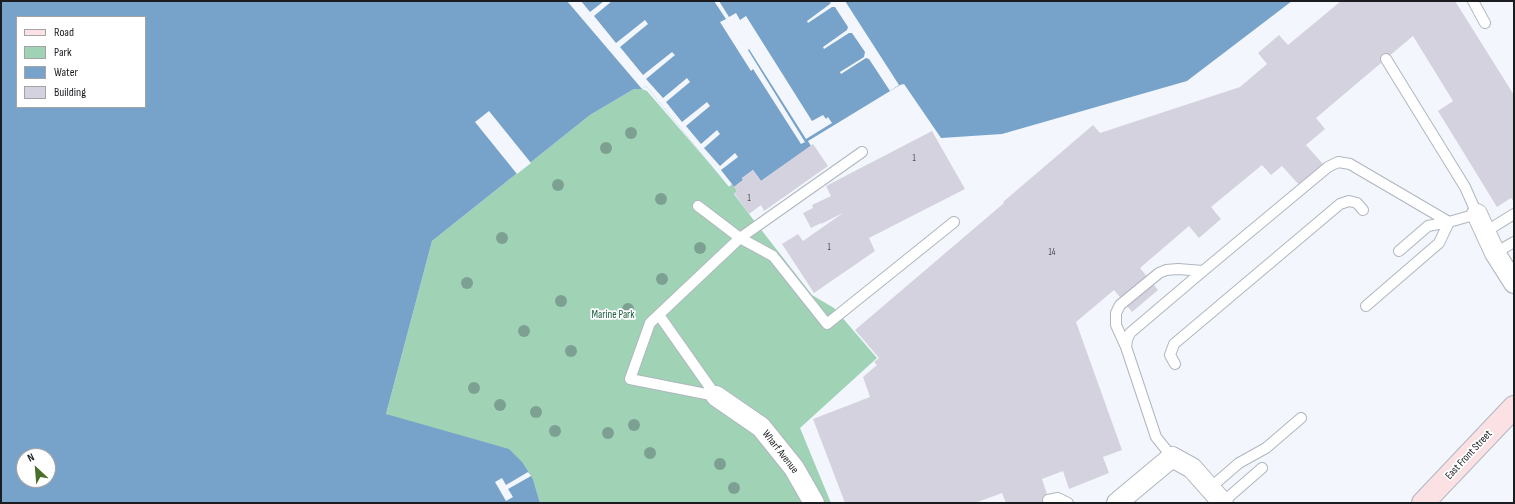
<!DOCTYPE html>
<html>
<head>
<meta charset="utf-8">
<style>
  body { margin:0 }
  #map { position:relative; width:1515px; height:504px; overflow:hidden; background:#f3f7fd; font-family:"Sofia Sans Condensed",sans-serif }
  canvas { display:block }
  .frame { position:absolute; inset:0; border:2px solid #1a1c20; pointer-events:none }
  .legend { position:absolute; left:16px; top:16px; width:130px; height:92px; box-sizing:border-box; background:#fff; border:1px solid #a3a4a6; margin:0; padding:5px 7px; list-style:none; font-size:12px; color:#1a1c20 }
  .legend li { display:flex; align-items:center; gap:8px; height:20px }
  .legend b { width:20px; border:1px solid #a3a4a6 }
  .north { position:absolute; left:16px; top:448px; width:40px; height:40px; box-sizing:border-box; background:#fff; border:1px solid #a3a4a6; border-radius:50%; rotate:334deg; font-size:11px; font-weight:700; line-height:16px; text-align:center; color:#1a1c20 }
  .north::after { content:''; display:block; margin:auto; width:14px; height:18px; background:#4b6f29; clip-path:polygon(50% 0,100% 100%,50% 72%,0 100%) }
</style>
</head>
<body>
<div id="map">
<canvas width="1515" height="504"></canvas>
<div class="frame"></div>
<ul class="legend">
<li><b style="height:5px;background:#fbe0e4"></b>Road</li>
<li><b style="height:11px;background:#a0d2b5"></b>Park</li>
<li><b style="height:11px;background:#77a2c9"></b>Water</li>
<li><b style="height:11px;background:#d4d2de"></b>Building</li>
</ul>
<div class="north">N</div>
</div>
<script>
const ctx = document.querySelector('canvas').getContext('2d');
ctx.lineJoin = 'round';
function paint(path, color) { ctx.fillStyle = color; ctx.fill(path, 'evenodd'); }
const toPath = rows => new Path2D(rows.map(r => 'M' + r).join(''));
function stroke(path, color, width, dash) { ctx.strokeStyle = color; ctx.lineWidth = width; ctx.lineCap = dash ? 'butt' : 'round'; ctx.setLineDash(dash || []); ctx.stroke(path); }
function write(font, color, halo, rows, align = 'center') {
  ctx.font = font + ' "Sofia Sans Condensed",sans-serif'; ctx.lineWidth = 3.5; ctx.setLineDash([]); ctx.textBaseline = 'middle'; ctx.strokeStyle = halo; ctx.fillStyle = color; for (const [text, x, y, turn = 0] of rows) {
    ctx.save(); ctx.translate(x, y); ctx.rotate((+turn || 0) * Math.PI / 180); ctx.textAlign = isNaN(turn) ? turn : align; if (halo) ctx.strokeText(text, 0, 0); ctx.fillText(text, 0, 0); ctx.restore();
  }
}
paint(toPath([
  [634,89,642,89,647,91,729,186,732,184,737,191,734,194,749,214,812,295,834,308,877,358,800,428,831,503,540,503,533,479,523,463,386,414,432,241,590,115]
]), '#a0d2b5');
paint(toPath([
  [1,1,1292,1,1187,81,1002,134,941,138,904,84,900,85,808,141,811,146,761,181,753,170,742,178,743,180,734,187,732,184,729,187,646,86,642,89,634,89,590,115,432,241,386,414,509,449,523,463,533,479,540,503,1,503],
  [17,17,145,17,145,107,17,107],
  [24,456,48,456,48,480,24,480]
]), '#77a2c9');
paint(toPath([
  [567,1,581,1,590,12,604,1,612,1,594,16,616,43,645,20,648,24,620,47,643,75,672,52,675,55,646,79,663,98,687,78,690,82,666,102,682,122,707,102,710,106,686,126,701,144,717,130,720,134,704,148,720,166,735,153,738,157,721,170,732,184,729,187,646,86,642,89],
  [714,1,719,1,729,17,736,13,740,20,746,16,812,121,823,115,826,119,828,117,832,123,806,139,749,49,748,50,805,142,801,144,753,69,751,71,720,22,726,19],
  [831,1,845,1,899,85,890,91,869,59,866,58,841,74,840,72,864,57,865,52,852,33,849,33,824,49,823,47,847,30,848,27,835,7,832,7,808,23,807,21,830,4],
  [489,111,531,163,517,174,475,122],
  [528,472,531,476,508,489,513,497,506,501,495,482,502,478,506,485]
]), '#f3f7fd');
paint(toPath([
  [1341,1,1455,1,1514,95,1514,202,1511,198,1497,207,1438,111,1453,101,1413,36,1316,118,1325,129,1306,145,1324,165,1300,186,1282,166,1271,175,1262,165,1211,207,1221,219,1199,238,1189,226,1140,268,1158,290,1132,312,1114,290,1076,322,1122,450,1103,457,1109,473,1069,489,1063,471,1042,479,1050,503,1006,503,1002,493,975,503,845,503,813,419,870,397,863,377,877,365,874,362,879,358,855,330,1004,203,1003,202,1093,125,1100,133,1240,87,1267,64,1258,53,1279,35,1288,45],
  [932,131,965,189,869,238,875,251,814,293,782,244,798,234,803,241,843,213,821,224,821,223,811,228,803,213,813,208,812,205,831,196,826,186],
  [813,144,828,166,764,211,761,205,749,214,734,193,737,191,734,187,743,180,742,178,753,170,761,181]
]), '#d4d2de');
const service = toPath([
  [1473,1,1485,23],
  [1386,59,1465,187,1477,214,1449,222,1428,226,1399,251],
  [698,206,740,238,773,256,827,324,954,222],
  [1485,232,1514,214],
  [1495,253,1514,242],
  [1366,306,1439,243,1449,222],
  [659,315,716,396],
  [1126,347,1116,325,1116,313,1120,305,1159,273,1166,270,1178,269,1203,271],
  [1175,364,1170,355,1174,344,1340,204,1349,201,1357,203,1363,210],
  [716,396,630,379,650,323,740,238,862,152],
  [1172,457,1156,437,1126,347,1127,340,1130,333,1203,271,1328,167,1338,162,1350,164,1449,222],
  [1210,488,1239,463,1266,448,1301,418],
  [1048,500,1058,498,1068,503],
  [1223,502,1262,468]
]);
const minor = toPath([
  [1477,214,1495,253,1514,283],
  [716,396,761,427,794,468,814,503],
  [1117,503,1172,457,1192,468,1223,503]
]);
const secondary = toPath([
  [1423,503,1514,407]
]);
stroke(service, '#afb6bf', 12);
stroke(minor, '#afb6bf', 22);
stroke(secondary, '#afb6bf', 24);
stroke(service, '#fff', 10);
stroke(minor, '#fff', 20);
stroke(secondary, '#fbe0e4', 22);
ctx.fillStyle = '#7ca193';
for (const [x, y] of [
  [631,133],
  [606,148],
  [558,185],
  [661,199],
  [502,238],
  [700,248],
  [662,279],
  [467,283],
  [561,301],
  [628,309],
  [524,331],
  [571,351],
  [474,388],
  [500,405],
  [536,412],
  [634,425],
  [555,431],
  [608,433],
  [650,453],
  [720,464],
  [734,488]
]) { ctx.beginPath(); ctx.arc(x, y, 6, 0, 2 * Math.PI); ctx.fill(); }
write('9px', '#484a50', null, [
  ["1",914,159],
  ["1",749,199],
  ["1",829,248],
  ["14",1052,253]
]);
write('11px', '#1a5b3d', '#fff', [
  ["Marine Park",613,315]
]);
write('11px', '#1a1c20', '#fff', [
  ["Wharf Avenue",780,452,52],
  ["East Front Street",1469,455,-47]
]);
</script>
</body>
</html>
